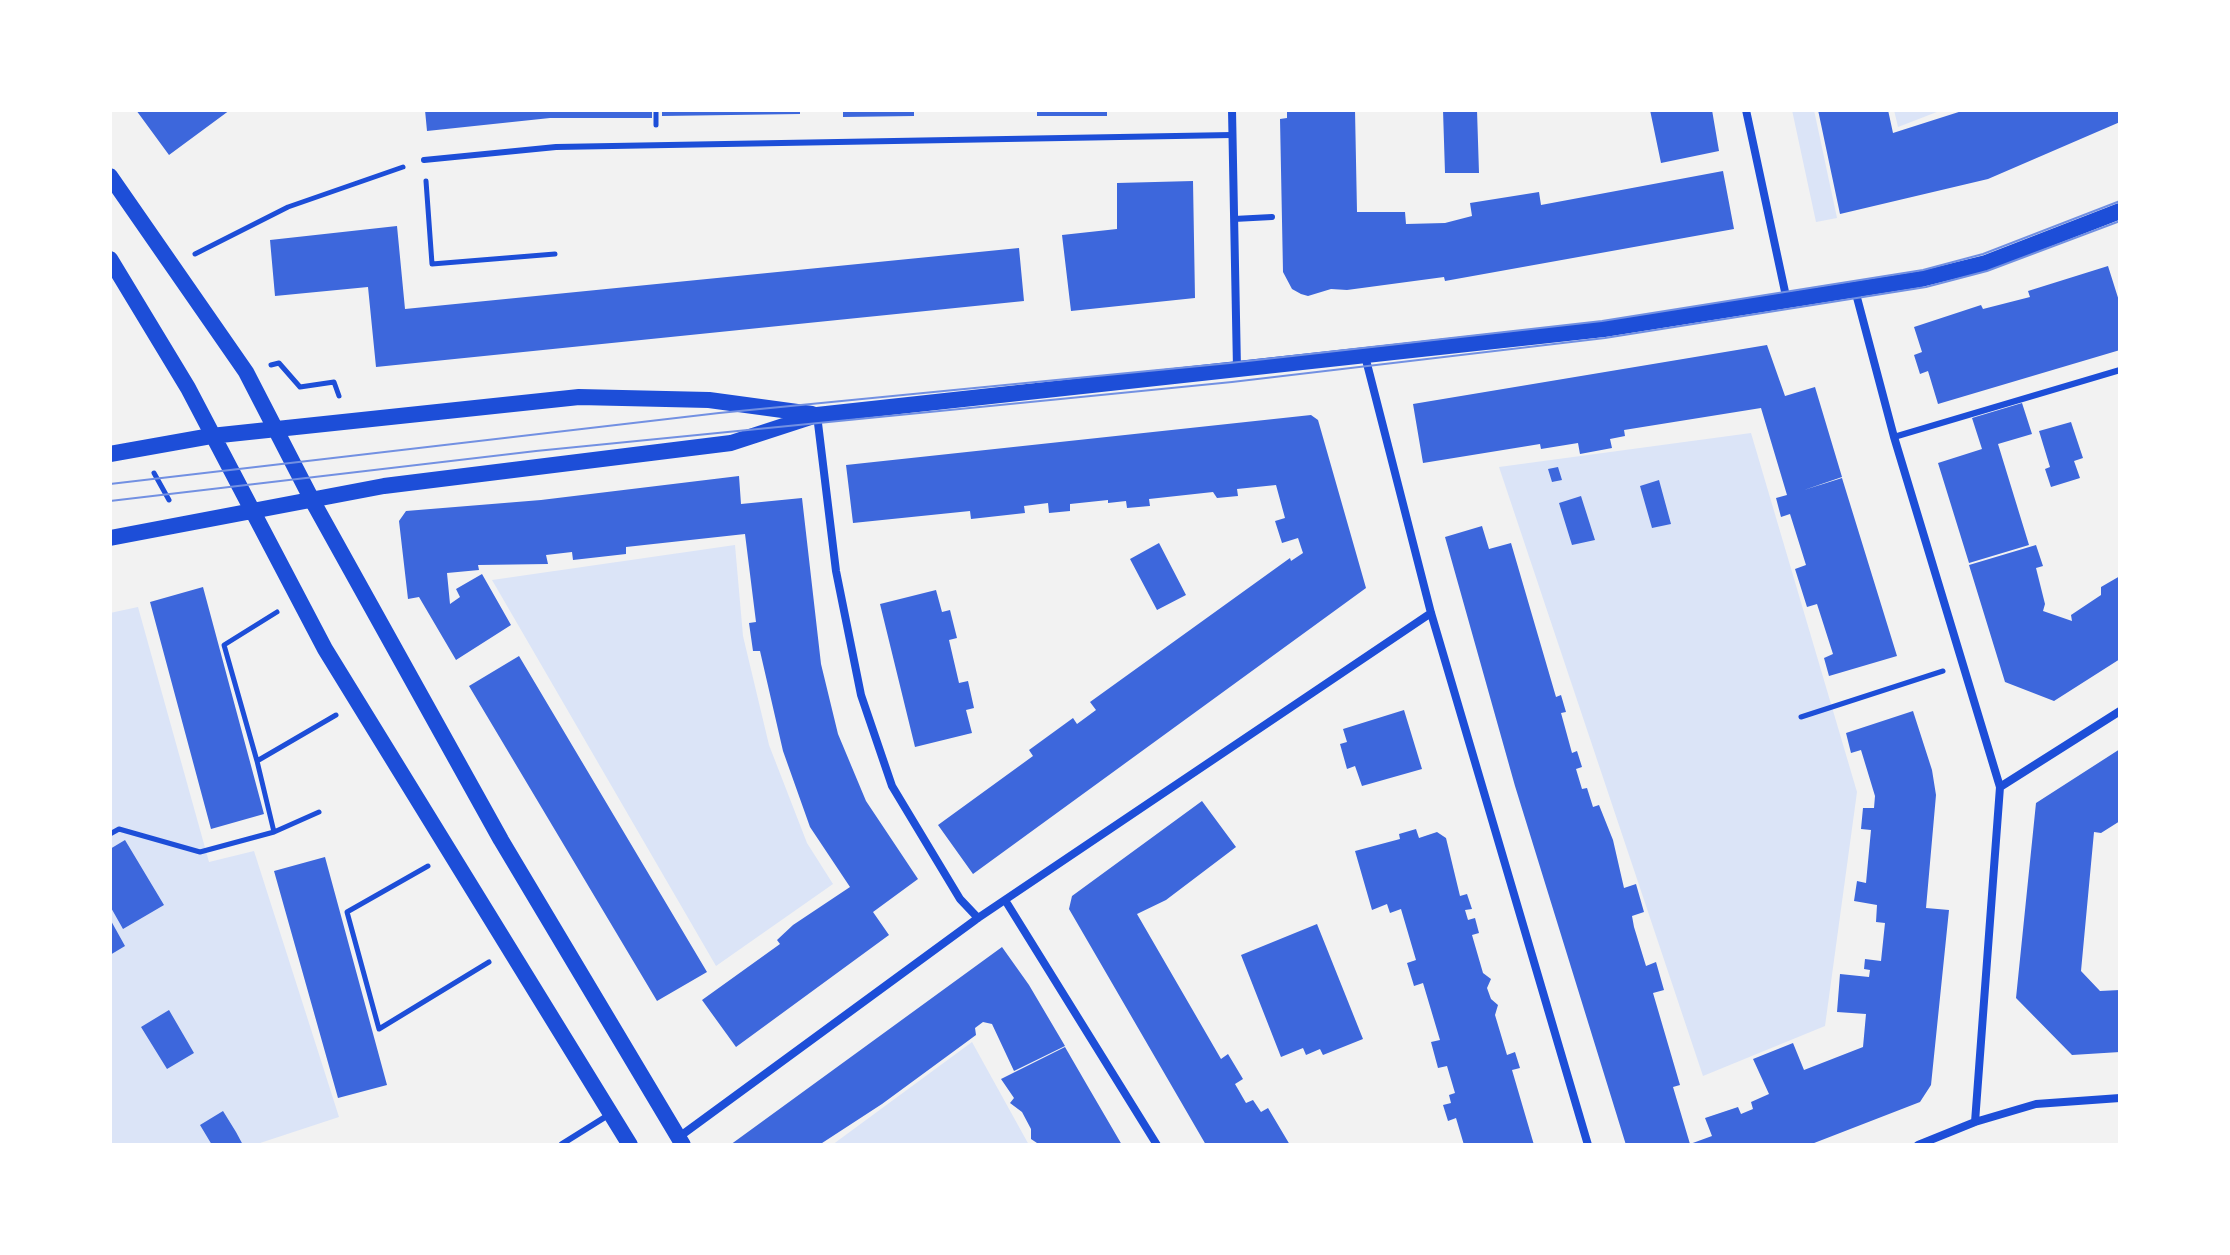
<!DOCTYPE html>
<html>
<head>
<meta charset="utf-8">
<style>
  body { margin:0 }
  #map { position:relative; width:2230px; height:1255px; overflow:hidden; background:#f2f2f2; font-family:"Space Grotesk",sans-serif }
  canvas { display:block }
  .frame { position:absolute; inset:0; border:112px solid #fff; pointer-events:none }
</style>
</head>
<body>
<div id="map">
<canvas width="2230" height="1255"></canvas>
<div class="frame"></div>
</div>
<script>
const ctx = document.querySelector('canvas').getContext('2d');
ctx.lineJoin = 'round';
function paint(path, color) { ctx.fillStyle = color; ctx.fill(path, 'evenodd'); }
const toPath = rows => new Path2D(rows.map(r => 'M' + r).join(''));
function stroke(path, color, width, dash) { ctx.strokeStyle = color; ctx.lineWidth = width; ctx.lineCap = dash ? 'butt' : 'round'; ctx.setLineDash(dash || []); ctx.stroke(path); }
paint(toPath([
  [1792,110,1814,110,1837,218,1816,222],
  [1894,110,1942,110,1898,127],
  [1751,433,1857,792,1825,1026,1703,1076,1499,467],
  [735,545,743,636,769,745,807,843,833,884,716,966,492,580],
  [138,607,209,862,254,851,339,1117,254,1145,110,1145,110,613],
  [972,1042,1029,1145,832,1145]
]), '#dbe4f7');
paint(toPath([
  [136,110,230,110,169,155],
  [425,110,652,110,652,118,550,118,427,131],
  [662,110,800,110,800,114,662,116],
  [843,110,914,110,914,116,843,117],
  [1037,110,1107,110,1107,116,1037,116],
  [1287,110,1355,110,1357,212,1405,212,1406,224,1445,223,1472,216,1470,203,1539,192,1541,205,1723,171,1734,229,1445,281,1444,277,1347,290,1331,289,1308,296,1301,294,1292,289,1283,272,1280,119,1287,118],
  [1443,110,1477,110,1479,173,1445,173],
  [1650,110,1712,110,1719,151,1661,163],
  [1818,110,1888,110,1893,133,1965,110,2120,110,2120,122,1988,179,1840,214],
  [1193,181,1195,298,1071,311,1062,235,1117,229,1117,183],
  [397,226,405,309,1019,248,1024,301,376,367,368,287,275,296,270,240],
  [2108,266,2120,304,2120,350,1938,404,1928,371,1920,374,1914,355,1922,352,1914,327,1981,305,1983,309,2030,297,2028,291],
  [1767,345,1785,396,1815,387,1842,477,1804,490,1842,478,1897,656,1829,676,1824,658,1833,654,1817,604,1807,607,1795,569,1806,565,1790,514,1781,517,1776,498,1787,495,1761,408,1624,430,1625,436,1610,439,1612,448,1580,454,1578,443,1541,449,1540,444,1423,463,1413,404],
  [2022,403,2032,434,1998,444,2029,545,1969,563,1938,463,1982,449,1972,418],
  [1311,415,1318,420,1366,588,973,874,938,825,1033,756,1029,750,1073,718,1077,724,1096,710,1090,702,1290,558,1291,561,1303,553,1298,538,1282,543,1275,521,1285,518,1276,485,1237,489,1238,496,1217,498,1213,492,1149,499,1150,506,1127,508,1126,501,1108,503,1108,500,1070,504,1070,511,1049,513,1048,503,1024,506,1025,513,971,519,970,511,853,523,846,465],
  [2071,422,2083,458,2074,461,2080,478,2051,487,2045,469,2050,467,2039,431],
  [1558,467,1562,480,1552,482,1548,469],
  [739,476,741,504,802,498,821,664,838,734,866,801,918,879,873,912,889,935,736,1047,702,1000,780,944,777,940,793,925,850,887,810,827,783,751,760,651,753,651,749,623,756,622,745,534,626,547,626,554,573,560,572,552,546,555,548,564,478,565,479,570,447,573,450,604,460,597,456,589,482,574,511,625,456,660,419,597,408,599,399,521,406,511,541,500],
  [1659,480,1671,524,1652,528,1640,486],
  [1581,496,1595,540,1572,545,1559,503],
  [1482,526,1489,549,1511,543,1556,697,1561,695,1566,712,1561,713,1572,753,1577,751,1582,767,1576,769,1582,789,1587,788,1593,807,1599,805,1613,840,1624,888,1636,884,1644,912,1632,916,1634,927,1646,966,1656,962,1664,990,1653,993,1680,1085,1673,1087,1690,1144,1712,1136,1705,1118,1738,1107,1741,1114,1753,1109,1751,1102,1769,1094,1753,1059,1793,1043,1804,1070,1863,1047,1866,1014,1837,1012,1840,974,1869,977,1870,970,1864,969,1865,959,1881,961,1885,923,1876,922,1877,905,1854,901,1857,881,1866,883,1871,830,1861,829,1863,808,1874,808,1875,796,1861,750,1851,753,1846,733,1913,711,1932,770,1936,795,1926,908,1949,910,1931,1085,1920,1102,1809,1145,1626,1145,1515,786,1445,537],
  [1159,543,1186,595,1157,610,1130,559],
  [2036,545,2043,566,2036,568,2045,604,2043,611,2072,621,2071,615,2101,595,2101,587,2120,576,2120,659,2054,701,2005,682,1969,565],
  [203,587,264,814,211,829,150,602],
  [936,590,942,612,950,610,957,638,949,640,959,683,968,681,974,708,966,710,972,733,915,747,880,604],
  [519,656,707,972,657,1001,469,686],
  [1404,710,1422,769,1362,786,1355,766,1347,769,1340,744,1347,742,1343,729],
  [2120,749,2120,821,2101,833,2094,832,2081,971,2100,991,2120,990,2120,1052,2072,1055,2016,998,2036,803],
  [1202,801,1236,847,1166,900,1137,914,1221,1059,1228,1054,1243,1079,1235,1084,1246,1103,1253,1100,1261,1112,1268,1108,1290,1145,1206,1145,1069,909,1072,896],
  [1416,829,1419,838,1437,832,1446,838,1460,896,1467,894,1472,909,1465,910,1468,920,1475,918,1479,933,1472,935,1483,973,1491,979,1487,988,1491,999,1498,1005,1495,1015,1507,1055,1515,1052,1520,1068,1512,1070,1534,1145,1464,1145,1456,1118,1448,1121,1443,1105,1451,1103,1449,1095,1455,1093,1447,1066,1438,1068,1431,1042,1440,1040,1423,983,1414,986,1407,963,1416,960,1401,909,1390,913,1387,904,1372,910,1355,851,1400,839,1399,834],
  [125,840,164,905,123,929,110,906,110,849],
  [325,857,387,1085,338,1098,274,871],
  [110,919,125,946,110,955],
  [1317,924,1363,1039,1323,1055,1320,1049,1306,1055,1303,1048,1281,1057,1241,955],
  [1002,947,1029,985,1065,1046,1014,1071,992,1024,983,1022,975,1028,976,1035,882,1104,819,1145,730,1145],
  [169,1010,194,1053,167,1069,141,1027],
  [1065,1047,1087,1085,1122,1145,1040,1145,1031,1139,1031,1129,1022,1112,1010,1103,1014,1098,1001,1079],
  [223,1111,236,1132,243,1145,212,1145,200,1125]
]), '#3d67dc');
stroke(toPath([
  [656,110,656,125],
  [426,181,432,264,555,254],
  [195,254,288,207,403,167],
  [271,365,279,363,300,387,334,382,339,396],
  [154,473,169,500],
  [1801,717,1943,671],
  [257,761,224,645,277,612],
  [274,832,257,761,336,715],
  [110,834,119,829,200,852,274,832,319,812],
  [428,866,347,912,379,1029,489,962]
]), '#1d4ed8', 5);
stroke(toPath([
  [424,160,556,147,1232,135],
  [1234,219,1272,217],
  [1894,437,2120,370],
  [562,1144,610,1114]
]), '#1d4ed8', 6);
stroke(toPath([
  [1232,110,1237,369],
  [1746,110,1787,301],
  [1855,290,1894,437,2000,787,1975,1122],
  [1365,356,1431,613,1588,1145],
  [817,415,836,571,861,695,892,786,960,899,978,918],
  [2000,787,2120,711],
  [1005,900,1157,1145],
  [679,1137,978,918,1431,613],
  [1918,1145,1975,1122,2036,1104,2120,1098]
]), '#1d4ed8', 8);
stroke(toPath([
  [110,176,246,372,312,500,501,840,683,1145],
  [110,259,188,388,325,649,630,1145],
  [110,454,211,436,579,397,709,400,812,414],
  [110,538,384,486,731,443,817,415,1604,329,1921,279,1986,263,2120,211]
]), '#1d4ed8', 16);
stroke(toPath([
  [110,484,719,413,1230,363,1602,321,1923,270,1983,254,2120,201],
  [110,501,536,451,1232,382,1605,338,1926,287,1987,271,2120,221]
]), '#7290e2', 2);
</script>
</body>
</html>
